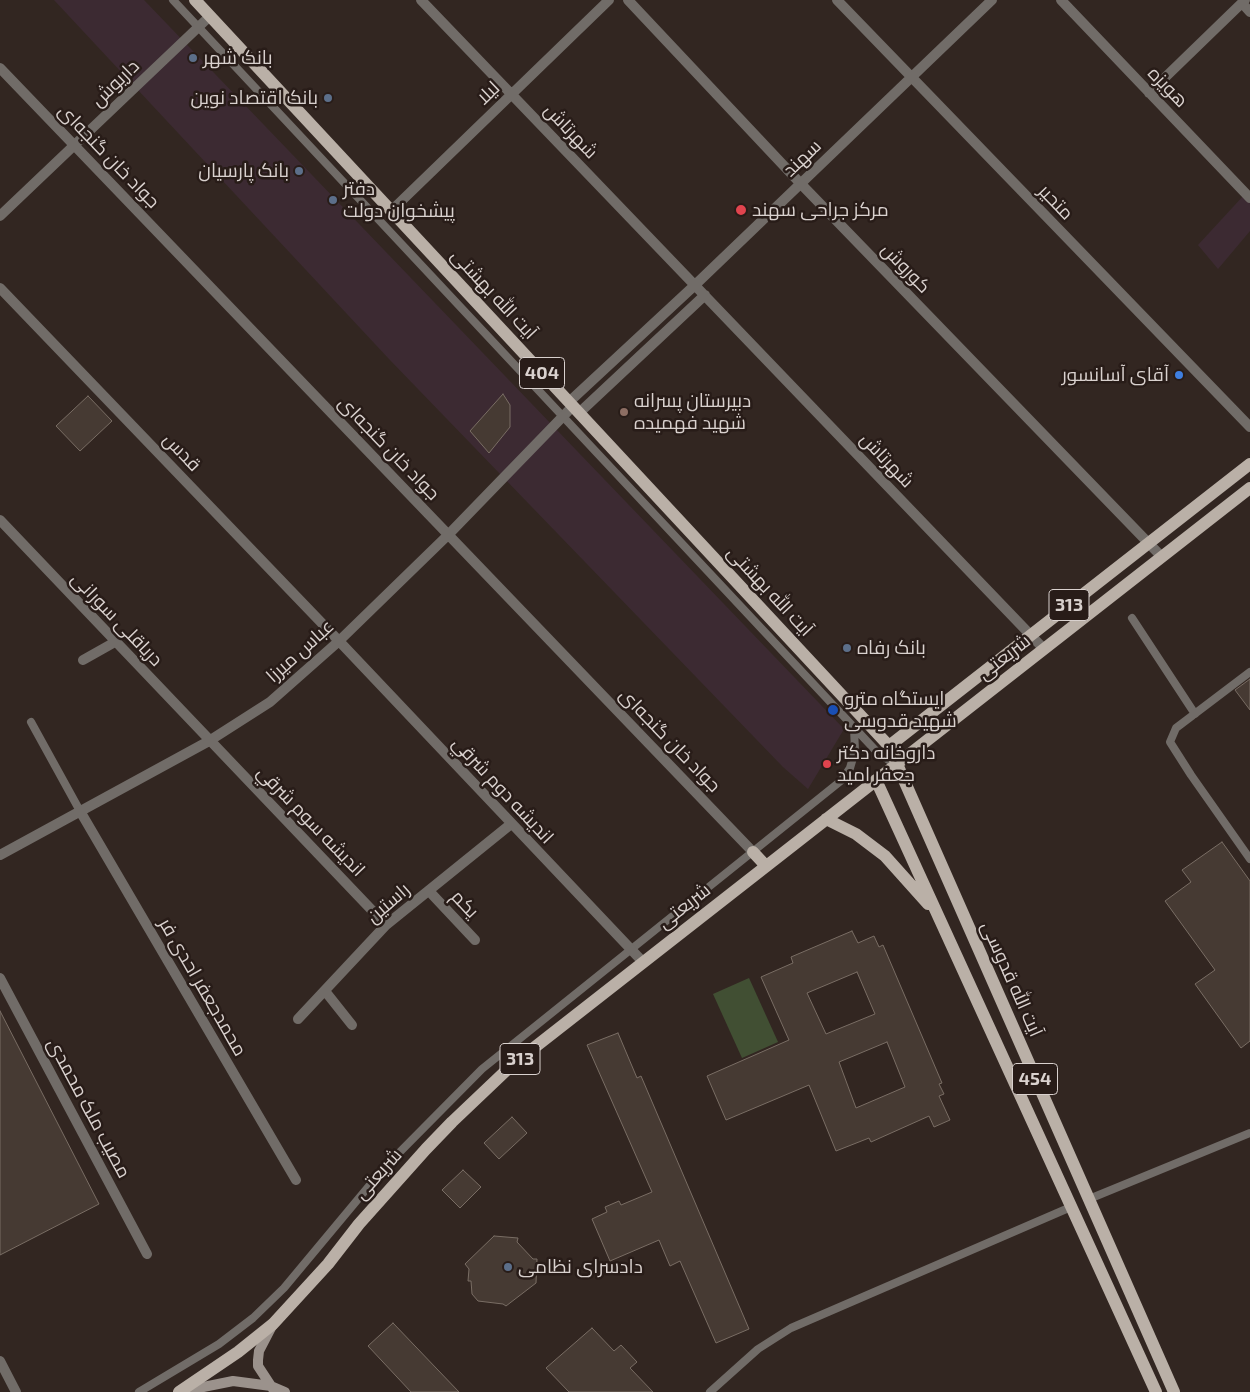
<!DOCTYPE html>
<html>
<head>
<meta charset="utf-8">
<style>
  body { margin:0 }
  canvas { display:block; background:#322621 }
</style>
</head>
<body>
<canvas width="1250" height="1392"></canvas>
<script>
const ctx = document.querySelector('canvas').getContext('2d');
ctx.lineJoin = 'round';
function paint(path, color) { ctx.fillStyle = color; ctx.fill(path, 'evenodd'); }
const toPath = rows => new Path2D(rows.map(r => 'M' + r).join(''));
function stroke(path, color, width, dash) { ctx.strokeStyle = color; ctx.lineWidth = width; ctx.lineCap = dash ? 'butt' : 'round'; ctx.setLineDash(dash || []); ctx.stroke(path); }
function write(font, color, halo, rows, align = 'center') {
  ctx.font = font + ' "Exo 2",Cairo,sans-serif'; ctx.lineWidth = 5; ctx.setLineDash([]); ctx.textBaseline = 'middle'; ctx.strokeStyle = halo; ctx.fillStyle = color; for (const [text, x, y, turn = 0] of rows) {
    ctx.save(); ctx.translate(x, y); ctx.rotate((+turn || 0) * Math.PI / 180); ctx.textAlign = isNaN(turn) ? turn : align; if (halo) ctx.strokeText(text, 0, 0); ctx.fillText(text, 0, 0); ctx.restore();
  }
}
paint(toPath([
  [54,0,144,0,844,729,808,789,783,767,389,359],
  [1245,194,1250,199,1250,231,1218,269,1198,245]
]), '#3c2a32');
paint(toPath([
  [749,978,778,1042,742,1058,713,994]
]), '#414f33');
const building = toPath([
  [503,394,510,405,510,427,489,453,470,431,503,394],
  [88,396,112,421,80,451,56,426,88,396],
  [1250,679,1250,710,1235,690,1250,679],
  [1222,842,1250,881,1250,1041,1241,1048,1195,984,1215,970,1165,901,1191,882,1182,870,1222,842],
  [852,931,858,943,874,936,879,947,883,945,942,1083,939,1084,944,1094,939,1096,950,1120,934,1127,929,1116,871,1142,869,1138,836,1151,809,1085,726,1120,707,1076,789,1040,761,977,793,963,791,957,852,931],
  [857,972,875,1014,826,1034,807,993,857,972],
  [887,1042,905,1087,856,1108,839,1062,887,1042],
  [0,1011,99,1204,0,1255,0,1011],
  [618,1033,637,1078,641,1076,749,1329,716,1343,680,1261,670,1266,659,1240,610,1261,592,1219,607,1212,605,1207,619,1201,621,1205,652,1192,587,1045,618,1033],
  [512,1117,527,1133,499,1159,484,1143,512,1117],
  [463,1170,481,1187,460,1208,442,1190,463,1170],
  [494,1236,518,1238,517,1242,533,1259,537,1259,536,1283,506,1306,503,1304,478,1301,472,1294,471,1281,468,1281,469,1269,465,1264,494,1236],
  [393,1323,459,1392,411,1392,368,1346,393,1323],
  [592,1328,614,1351,621,1345,637,1362,630,1368,653,1392,569,1392,546,1368,592,1328]
]);
paint(building, '#463a33');
stroke(building, '#796d64', 1);
stroke(toPath([
  [173,0,878,753,896,765],
  [1132,618,1195,714],
  [1250,672,1176,728,1170,742,1191,775,1250,859],
  [31,722,80,811],
  [1089,1199,1250,1133],
  [139,1392,219,1344,253,1318,284,1288,384,1168,482,1069,842,780,850,768,855,751,854,728],
  [710,1392,758,1349,791,1328,1071,1207]
]), '#716c68', 8);
stroke(toPath([
  [421,0,1044,649],
  [628,0,801,184,1162,557],
  [837,0,1250,427],
  [1061,0,1250,198],
  [1242,3,1250,12],
  [0,68,753,852],
  [1149,93,1245,0],
  [391,211,609,0],
  [0,216,210,16],
  [0,288,339,641,643,962],
  [569,402,695,285,992,0],
  [579,413,705,295],
  [0,520,386,925],
  [83,660,115,642],
  [80,811,296,1180],
  [0,855,209,741,270,702,339,641,448,535,573,406],
  [429,891,475,940],
  [0,978,147,1254],
  [325,991,352,1025],
  [298,1019,386,925,511,824],
  [0,1361,16,1392]
]), '#716c68', 10);
stroke(toPath([
  [272,1326,259,1351,258,1360,258,1366,273,1389],
  [184,1391,233,1381,271,1386,285,1392]
]), '#9b928c', 10);
stroke(toPath([
  [195,0,889,746,1174,1392],
  [889,746,1250,464],
  [876,780,1156,1392],
  [826,819,856,834,885,856,928,904],
  [753,852,766,866],
  [179,1392,238,1352,273,1324,328,1264,359,1224,426,1149,452,1122,512,1065,1250,488]
]), '#bab0a7', 12);
for (const [x, y, r, color] of [
  [193,58,5,"#5c6f8a"],
  [328,98,5,"#5c6f8a"],
  [299,171,5,"#5c6f8a"],
  [333,200,5,"#5c6f8a"],
  [741,210,6,"#e0444e"],
  [1179,375,5,"#3f7fe0"],
  [624,412,5,"#8d6e63"],
  [847,648,5,"#5c6f8a"],
  [833,710,6,"#1a4fb4"],
  [827,764,5,"#e0444e"],
  [508,1267,5,"#5c6f8a"]
]) { const dot = new Path2D(); dot.arc(x, y, r, 0, 2 * Math.PI); ctx.fillStyle = color; ctx.fill(dot); stroke(dot, '#281c18', 2); }
for (const [x, y, w] of [
  [542,373,45],
  [1069,605,40],
  [520,1059,40],
  [1035,1079,45]
]) { const box = new Path2D(); box.roundRect(x - w / 2, y - 15.5, w, 31, 4); ctx.fillStyle = '#281c18'; ctx.fill(box); stroke(box, '#d9d1ce', 1); }
write('bold 18px', '#d9d1ce', null, [
  ["404",542,373],
  ["313",1069,605],
  ["313",520,1059],
  ["454",1035,1079]
]);
write('19px', '#d9d1ce', '#281c18', [
  ["بانک شهر",203,58],
  ["بانک اقتصاد نوین",318,98,"right"],
  ["بانک پارسیان",289,171,"right"],
  ["دفتر",343,189],
  ["پیشخوان دولت",343,211],
  ["مرکز جراحی سهند",752,210],
  ["آقای آسانسور",1169,375,"right"],
  ["دبیرستان پسرانه",634,401],
  ["شهید فهمیده",634,423],
  ["بانک رفاه",857,648],
  ["ایستگاه مترو",844,699],
  ["شهید قدوسی",844,721],
  ["داروخانه دکتر",837,753],
  ["جعفر امید",837,775],
  ["دادسرای نظامی",518,1267]
], 'left');
write('19px', '#d9d1ce', '#281c18', [
  ["داریوش",115,83,-44],
  ["هویزه",1168,87,46],
  ["لیلا",488,93,-44],
  ["شهرتاش",571,131,46],
  ["جواد خان گنجه‌ای",109,156,46],
  ["سهند",802,158,-44],
  ["متحیر",1056,202,46],
  ["کوروش",906,268,46],
  ["آیت الله بهشتی",494,294,47],
  ["جواد خان گنجه‌ای",389,448,46],
  ["قدس",182,452,46],
  ["شهرتاش",887,460,46],
  ["آیت الله بهشتی",770,591,47],
  ["دریاقلی سورانی",117,619,46],
  ["عباس میرزا",300,651,-42],
  ["شریعتی",1004,657,-38],
  ["جواد خان گنجه‌ای",670,740,46],
  ["انديشه دوم شرقي",503,790,47],
  ["اندیشه سوم شرقي",311,821,46],
  ["راستین",388,903,-41],
  ["یکم",465,904,47],
  ["شریعتی",684,906,-38],
  ["آیت الله قدوسی",1012,979,66],
  ["محمدجعفر احدی فر",203,987,60],
  ["مصیب ملک محمدی",89,1108,62],
  ["شریعتی",378,1174,-48]
]);
</script>
</body>
</html>
